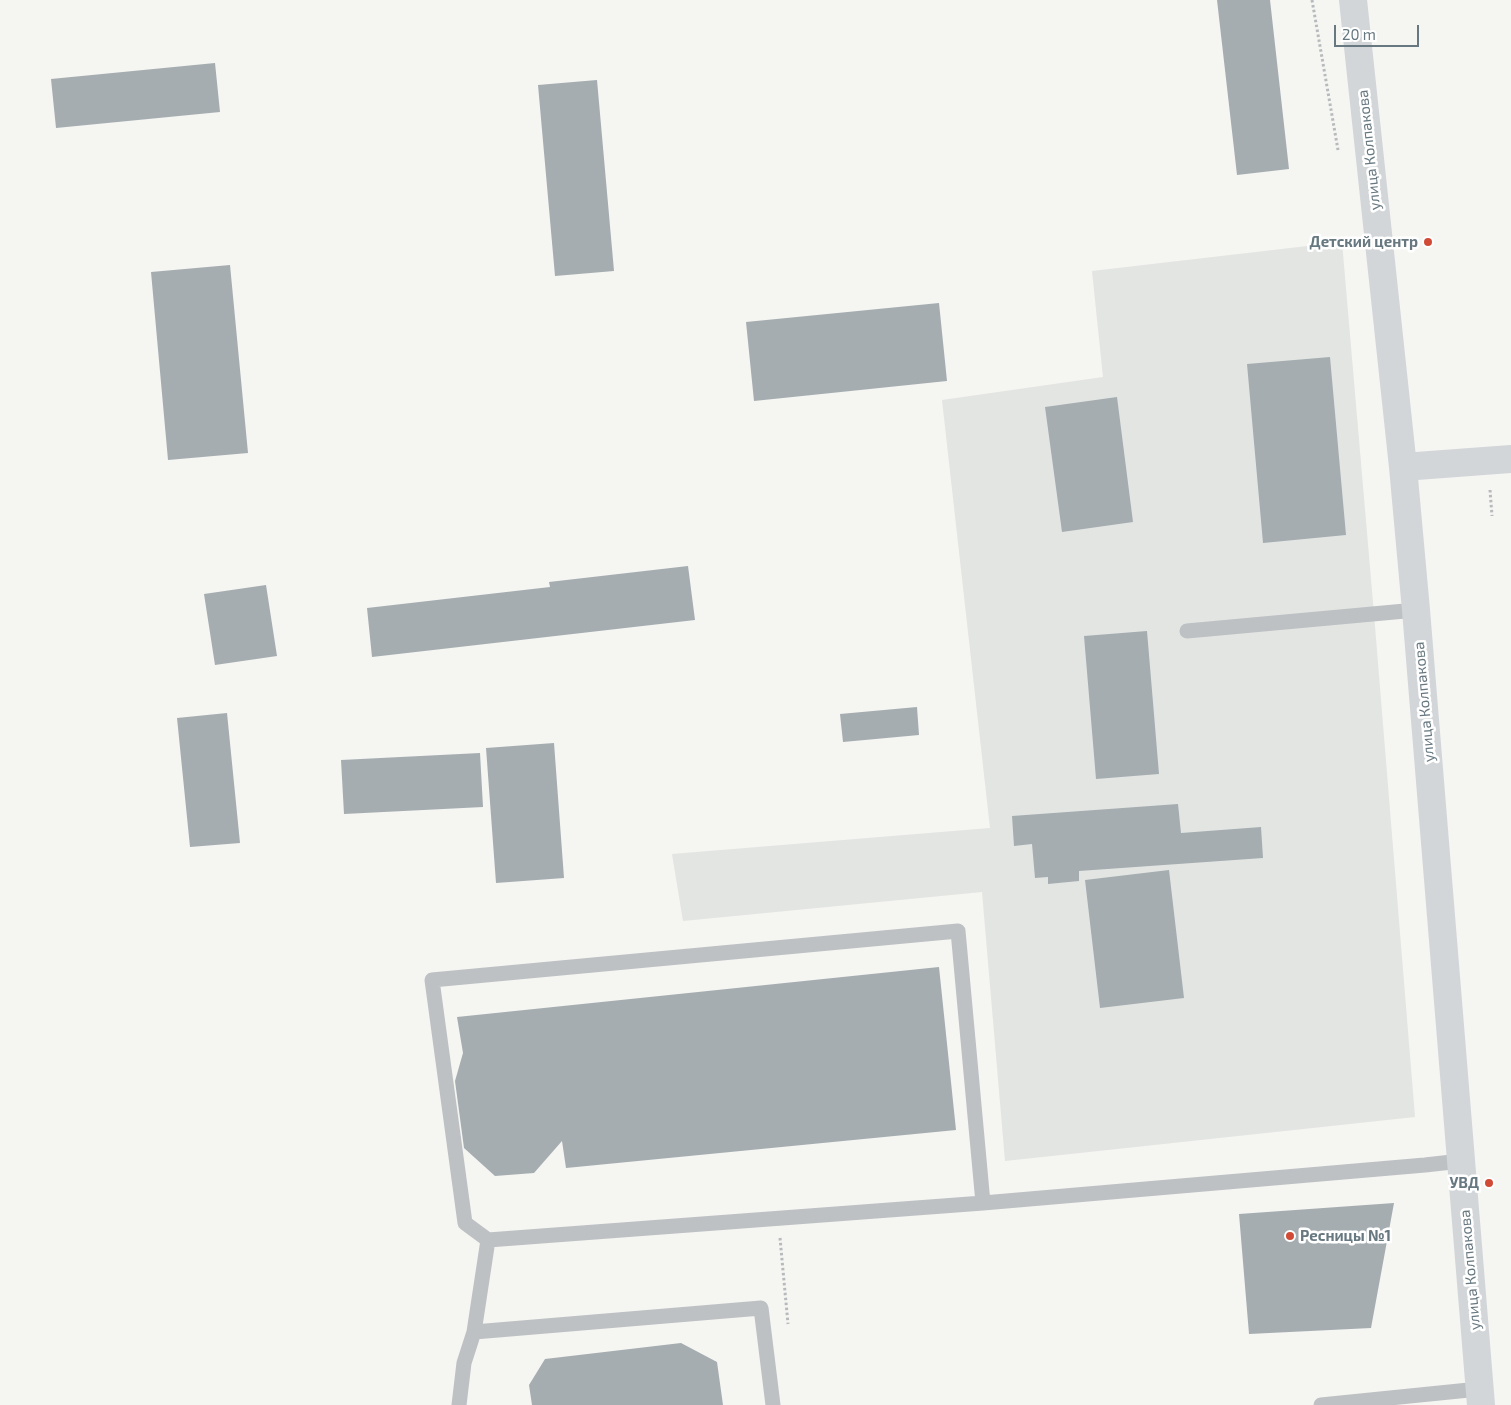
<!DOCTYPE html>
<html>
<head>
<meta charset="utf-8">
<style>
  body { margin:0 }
  #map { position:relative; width:1511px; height:1405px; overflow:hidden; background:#f5f5f2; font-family:"Exo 2",sans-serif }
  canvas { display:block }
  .scale { position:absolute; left:1334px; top:25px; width:85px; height:22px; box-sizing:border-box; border:2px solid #677880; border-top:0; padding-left:6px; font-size:15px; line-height:18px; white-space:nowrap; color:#677880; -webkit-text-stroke:4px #fff; paint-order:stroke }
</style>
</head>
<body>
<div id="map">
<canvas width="1511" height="1405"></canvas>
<div class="scale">20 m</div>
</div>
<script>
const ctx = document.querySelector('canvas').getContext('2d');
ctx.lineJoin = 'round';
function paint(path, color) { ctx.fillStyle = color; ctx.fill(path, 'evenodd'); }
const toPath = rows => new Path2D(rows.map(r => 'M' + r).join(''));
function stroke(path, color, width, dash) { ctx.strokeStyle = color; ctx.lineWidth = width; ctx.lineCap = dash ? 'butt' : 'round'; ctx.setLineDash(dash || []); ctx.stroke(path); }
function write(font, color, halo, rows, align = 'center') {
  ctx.font = font + ' "Exo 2",sans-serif'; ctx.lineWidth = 5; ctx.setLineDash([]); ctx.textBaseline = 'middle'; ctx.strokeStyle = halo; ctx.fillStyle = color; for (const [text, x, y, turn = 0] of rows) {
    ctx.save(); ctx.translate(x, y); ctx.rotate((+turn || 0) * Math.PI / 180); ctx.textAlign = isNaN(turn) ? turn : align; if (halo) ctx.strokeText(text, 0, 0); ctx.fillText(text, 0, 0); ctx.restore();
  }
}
paint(toPath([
  [1342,242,1374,614,1415,1117,1005,1161,982,892,683,921,672,854,990,828,942,400,1103,377,1092,271]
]), '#e3e5e2');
paint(toPath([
  [1217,0,1270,0,1289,169,1237,175],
  [215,63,220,112,56,128,51,79],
  [597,80,614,271,555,276,538,85],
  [230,265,248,453,168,460,151,272],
  [939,303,947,381,754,401,746,322],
  [1330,357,1346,535,1263,543,1247,364],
  [1117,397,1133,522,1062,532,1045,407],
  [688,566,695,620,372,657,367,608,550,587,549,582],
  [266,585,277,656,215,665,204,594],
  [1147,631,1159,774,1096,779,1084,636],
  [917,707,919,735,843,742,840,714],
  [227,713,240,843,190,847,177,718],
  [554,743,564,878,496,883,486,748],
  [480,753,483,807,344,814,341,760],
  [1178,804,1181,833,1261,827,1263,858,1079,871,1079,881,1048,884,1048,877,1035,878,1032,844,1014,846,1012,816],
  [1169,870,1184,998,1100,1008,1085,880],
  [939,967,956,1130,566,1168,562,1141,534,1173,495,1176,464,1148,455,1081,463,1053,457,1017],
  [1394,1203,1371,1328,1249,1334,1239,1214],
  [681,1343,717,1362,723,1405,532,1405,529,1385,545,1359]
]), '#a5adb1');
stroke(toPath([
  [1312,0,1338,150],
  [1490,490,1492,516],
  [780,1238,788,1324]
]), '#b7babc', 3, [2.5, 2.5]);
stroke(toPath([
  [1187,631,1416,610],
  [983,1203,958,931,432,980,465,1223,488,1240,983,1203,1425,1165,1461,1161],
  [474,1332,761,1308,773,1405],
  [459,1405,464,1363,474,1332,488,1240],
  [1321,1405,1479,1389]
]), '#bdc1c4', 15);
stroke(toPath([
  [1353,0,1403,467,1416,610,1481,1405],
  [1403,467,1511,459]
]), '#d2d6d9', 28);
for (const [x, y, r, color] of [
  [1428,242,5,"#d14a36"],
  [1489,1183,5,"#d14a36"],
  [1290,1236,5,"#d14a36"]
]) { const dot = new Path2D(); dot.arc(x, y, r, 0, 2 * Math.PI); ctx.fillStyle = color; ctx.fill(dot); stroke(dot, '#fff', 2); }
write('15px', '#677880', '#fff', [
  ["улица Колпакова",1369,150,-96],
  ["улица Колпакова",1424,702,-95],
  ["улица Колпакова",1470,1270,-95]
]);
write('bold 15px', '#677880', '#fff', [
  ["Детский центр",1418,242],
  ["УВД",1479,1183],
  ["Ресницы №1",1300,1236,"left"]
], 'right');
</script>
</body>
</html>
